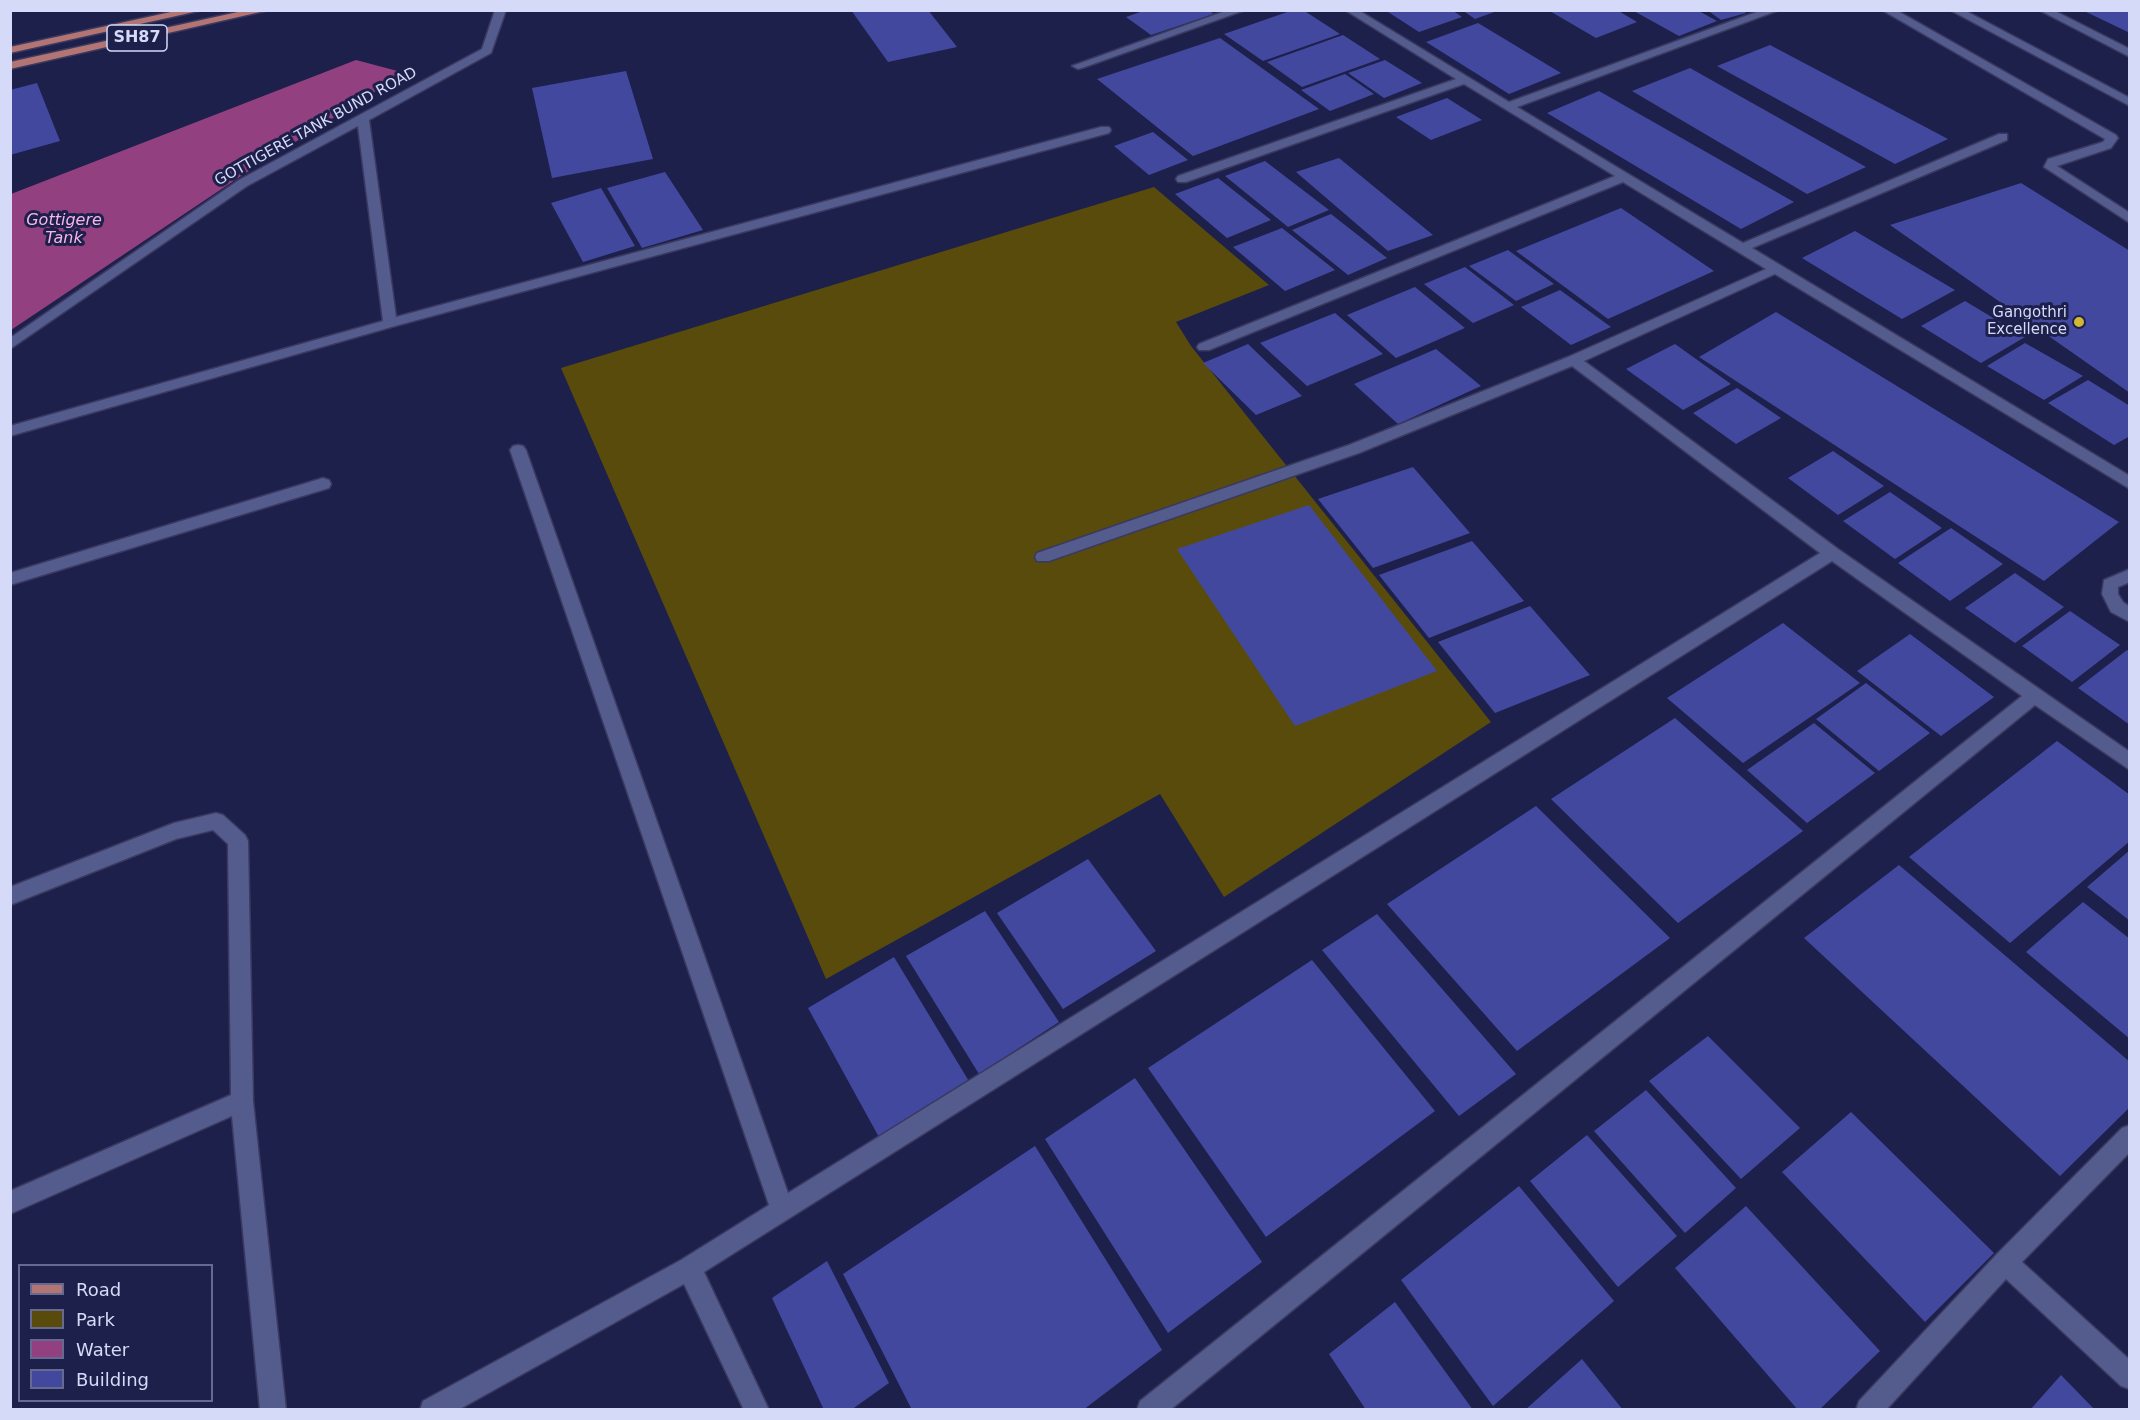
<!DOCTYPE html>
<html>
<head>
<meta charset="utf-8">
<style>
  body { margin:0 }
  #map { position:relative; width:2140px; height:1420px; overflow:hidden; background:#1d204b; font-family:"DejaVu Sans",sans-serif }
  canvas { display:block }
  .frame { position:absolute; inset:0; border:12px solid #d4daf7; pointer-events:none }
  .legend { position:absolute; left:18px; top:1264px; width:195px; height:138px; box-sizing:border-box; background:#1d204b; border:2px solid #666a90; margin:0; padding:8px 10px; list-style:none; font-size:18px; color:#d4daf7 }
  .legend li { display:flex; align-items:center; gap:12px; height:30px }
  .legend b { width:30px; border:2px solid #666a90 }
</style>
</head>
<body>
<div id="map">
<canvas width="2140" height="1420"></canvas>
<div class="frame"></div>
<ul class="legend">
<li><b style="height:8px;background:#b37474"></b>Road</li>
<li><b style="height:16px;background:#594b0c"></b>Park</li>
<li><b style="height:16px;background:#934081"></b>Water</li>
<li><b style="height:16px;background:#43489f"></b>Building</li>
</ul>
</div>
<script>
const ctx = document.querySelector('canvas').getContext('2d');
ctx.lineJoin = 'round';
function paint(path, color) { ctx.fillStyle = color; ctx.fill(path, 'evenodd'); }
const toPath = rows => new Path2D(rows.map(r => 'M' + r).join(''));
function stroke(path, color, width, dash) { ctx.strokeStyle = color; ctx.lineWidth = width; ctx.lineCap = dash ? 'butt' : 'round'; ctx.setLineDash(dash || []); ctx.stroke(path); }
function write(font, color, halo, rows, align = 'center') {
  ctx.font = font + ' "DejaVu Sans",sans-serif'; ctx.lineWidth = 6; ctx.setLineDash([]); ctx.textBaseline = 'middle'; ctx.strokeStyle = halo; ctx.fillStyle = color; for (const [text, x, y, turn = 0] of rows) {
    ctx.save(); ctx.translate(x, y); ctx.rotate((+turn || 0) * Math.PI / 180); ctx.textAlign = isNaN(turn) ? turn : align; if (halo) ctx.strokeText(text, 0, 0); ctx.fillText(text, 0, 0); ctx.restore();
  }
}
paint(toPath([
  [1154,187,1269,285,1176,322,1191,346,1491,722,1224,897,1160,794,826,979,561,368]
]), '#594b0c');
paint(toPath([
  [356,60,405,73,238,178,11,330,11,194]
]), '#934081');
paint(toPath([
  [851,10,928,10,957,47,888,62],
  [1146,10,1208,10,1214,14,1151,35,1126,17],
  [1293,10,1303,10,1340,34,1263,61,1224,34],
  [1385,10,1452,10,1462,17,1419,32],
  [1462,10,1497,10,1497,11,1475,19],
  [1548,10,1617,10,1637,22,1596,38],
  [1632,10,1697,10,1717,21,1679,36],
  [1707,10,1743,10,1746,13,1721,20],
  [2082,10,2130,10,2130,33],
  [1478,23,1561,73,1509,94,1426,42],
  [1343,35,1380,59,1302,87,1267,62],
  [1220,38,1319,109,1193,156,1097,79],
  [1770,45,1948,139,1895,164,1717,66],
  [1385,60,1422,83,1384,98,1348,73],
  [1690,68,1866,167,1807,194,1632,91],
  [626,71,653,159,552,178,532,88],
  [1345,74,1374,94,1330,111,1301,90],
  [37,83,60,141,10,155,10,90],
  [1599,91,1794,202,1741,229,1547,113],
  [1447,98,1482,120,1431,140,1396,117],
  [1153,132,1188,160,1149,175,1114,146],
  [1339,158,1433,235,1388,251,1296,172],
  [1265,161,1329,210,1288,227,1225,176],
  [665,172,703,230,642,248,607,188],
  [1218,178,1271,220,1227,238,1175,194],
  [2021,183,2130,251,2130,393,1890,225],
  [601,188,635,246,583,262,551,203],
  [1621,208,1714,271,1608,319,1516,251],
  [1331,214,1387,258,1348,275,1292,230],
  [1282,228,1335,270,1285,291,1233,247],
  [1855,231,1955,290,1902,319,1802,258],
  [1508,250,1554,284,1516,301,1469,266],
  [1465,267,1514,305,1473,323,1424,284],
  [1415,287,1465,328,1396,358,1347,315],
  [1560,290,1611,327,1571,345,1521,307],
  [1965,301,2025,337,1981,363,1921,326],
  [1776,312,2119,522,2044,581,1699,357],
  [1335,313,1383,354,1307,386,1260,343],
  [2025,343,2083,376,2044,400,1987,366],
  [1248,344,1302,396,1256,415,1203,363],
  [1675,344,1731,384,1683,410,1626,369],
  [1436,349,1481,386,1398,424,1354,384],
  [2088,380,2130,406,2130,436,2114,445,2048,403],
  [1737,388,1781,418,1736,444,1693,413],
  [1833,451,1884,486,1838,515,1788,478],
  [1413,467,1470,533,1373,568,1318,499],
  [1890,492,1942,528,1895,559,1843,521],
  [1309,505,1437,671,1295,726,1177,549],
  [1951,528,2003,564,1950,601,1898,563],
  [1472,541,1524,601,1429,638,1379,575],
  [2015,573,2064,607,2015,643,1965,608],
  [1530,606,1590,675,1495,713,1438,642],
  [2070,611,2120,645,2072,682,2022,646],
  [1783,623,1860,683,1743,763,1667,698],
  [1910,634,1994,697,1941,736,1857,671],
  [2127,650,2130,652,2130,725,2078,688],
  [1866,683,1930,733,1879,771,1816,719],
  [1675,718,1803,831,1678,923,1551,799],
  [1814,723,1875,773,1807,823,1747,770],
  [2057,741,2130,795,2130,841,2010,943,1909,857],
  [1536,806,1670,938,1517,1051,1387,904],
  [2130,850,2130,921,2087,887],
  [1088,859,1156,951,1063,1009,997,913],
  [1899,865,2130,1062,2130,1107,2060,1176,1804,938],
  [2083,902,2130,939,2130,1039,2026,952],
  [985,911,1059,1022,979,1074,906,956],
  [1377,914,1516,1074,1459,1116,1322,950],
  [894,957,970,1083,880,1139,808,1008],
  [1312,960,1435,1111,1266,1237,1148,1068],
  [1708,1036,1800,1128,1741,1179,1649,1081],
  [1135,1078,1262,1262,1168,1333,1045,1139],
  [1646,1090,1736,1188,1685,1233,1594,1131],
  [1851,1112,1994,1253,1925,1322,1782,1172],
  [1587,1135,1677,1236,1618,1287,1530,1181],
  [1035,1146,1162,1350,1083,1410,912,1410,843,1274],
  [1519,1186,1614,1301,1493,1406,1401,1280],
  [1746,1206,1880,1351,1819,1410,1798,1410,1675,1268],
  [827,1261,889,1383,851,1410,824,1410,772,1298],
  [1395,1302,1473,1410,1366,1410,1329,1354],
  [1582,1359,1623,1410,1525,1410],
  [2061,1375,2095,1410,2030,1410]
]), '#43489f');
const minor = toPath([
  [495,10,506,10,491,53,369,120,396,317,1101,127,1109,127,1111,130,1109,133,395,326,10,436,10,426,383,321,358,126,247,186,10,349,10,338,239,180,482,49,495,10],
  [1228,10,1245,10,1082,68,1078,69,1072,66,1228,10],
  [1345,10,1358,10,1509,102,1762,10,1779,10,1517,107,1743,243,1999,134,2007,134,2007,140,1752,248,2130,476,2130,489,1775,274,1584,361,1838,549,2130,752,2130,770,2035,705,1170,1410,1137,1410,1140,1401,2022,696,1832,561,704,1272,769,1410,744,1410,684,1284,458,1410,420,1410,423,1401,681,1260,769,1205,510,450,513,446,518,445,523,446,526,450,788,1193,1820,553,1572,366,1359,453,1049,561,1037,561,1035,557,1037,553,1349,445,1568,357,1766,269,1623,182,1209,350,1199,350,1197,347,1199,344,1615,176,1464,84,1186,182,1178,182,1176,179,1178,176,1456,79,1345,10],
  [1882,10,1896,10,2116,135,2118,138,2111,148,2057,166,2130,213,2130,223,2044,167,2048,159,2103,142,2105,139,1882,10],
  [1950,10,1964,10,2130,98,2130,106,1950,10],
  [2039,10,2053,10,2130,49,2130,57,2039,10],
  [323,478,329,480,331,484,329,488,10,585,10,573,323,478],
  [2130,569,2130,582,2118,587,2118,594,2123,602,2130,607,2130,622,2111,612,2102,594,2104,580,2130,569],
  [216,813,223,815,245,835,248,841,253,1101,286,1410,260,1410,232,1116,10,1214,10,1191,231,1095,228,844,213,830,176,839,10,905,10,887,174,823,216,813],
  [2130,1125,2130,1152,2022,1262,2130,1360,2130,1389,2121,1386,2006,1279,1886,1410,1856,1410,1859,1401,1997,1254,2122,1128,2130,1125]
]);
const major = toPath([
  [180,10,203,10,10,53,10,47,180,10],
  [247,10,269,10,10,69,10,62,247,10]
]);
stroke(minor, '#3a3960', 3);
stroke(major, '#3a3960', 3);
paint(minor, '#545b8d');
paint(major, '#b37474');
for (const [x, y, r, color] of [
  [2079,322,6,"#d2b736"]
]) { const dot = new Path2D(); dot.arc(x, y, r, 0, 2 * Math.PI); ctx.fillStyle = color; ctx.fill(dot); stroke(dot, '#1d204b', 2); }
write('15px', '#d4daf7', '#1d204b', [
  ["GOTTIGERE TANK BUND ROAD",316,127,-29]
]);
write('15px', '#d4daf7', '#1d204b', [
  ["Gangothri",2067,313],
  ["Excellence",2067,330]
], 'right');
for (const [x, y, w] of [
  [137,38,60]
]) { const box = new Path2D(); box.roundRect(x - w / 2, y - 13, w, 26, 4.5); ctx.fillStyle = '#1d204b'; ctx.fill(box); stroke(box, '#d4daf7', 1.5); }
write('bold 16px', '#d4daf7', null, [
  ["SH87",137,38]
]);
write('italic 16px', '#f9b5e7', '#1d204b', [
  ["Gottigere",64,221],
  ["Tank",64,239]
]);
</script>
</body>
</html>
